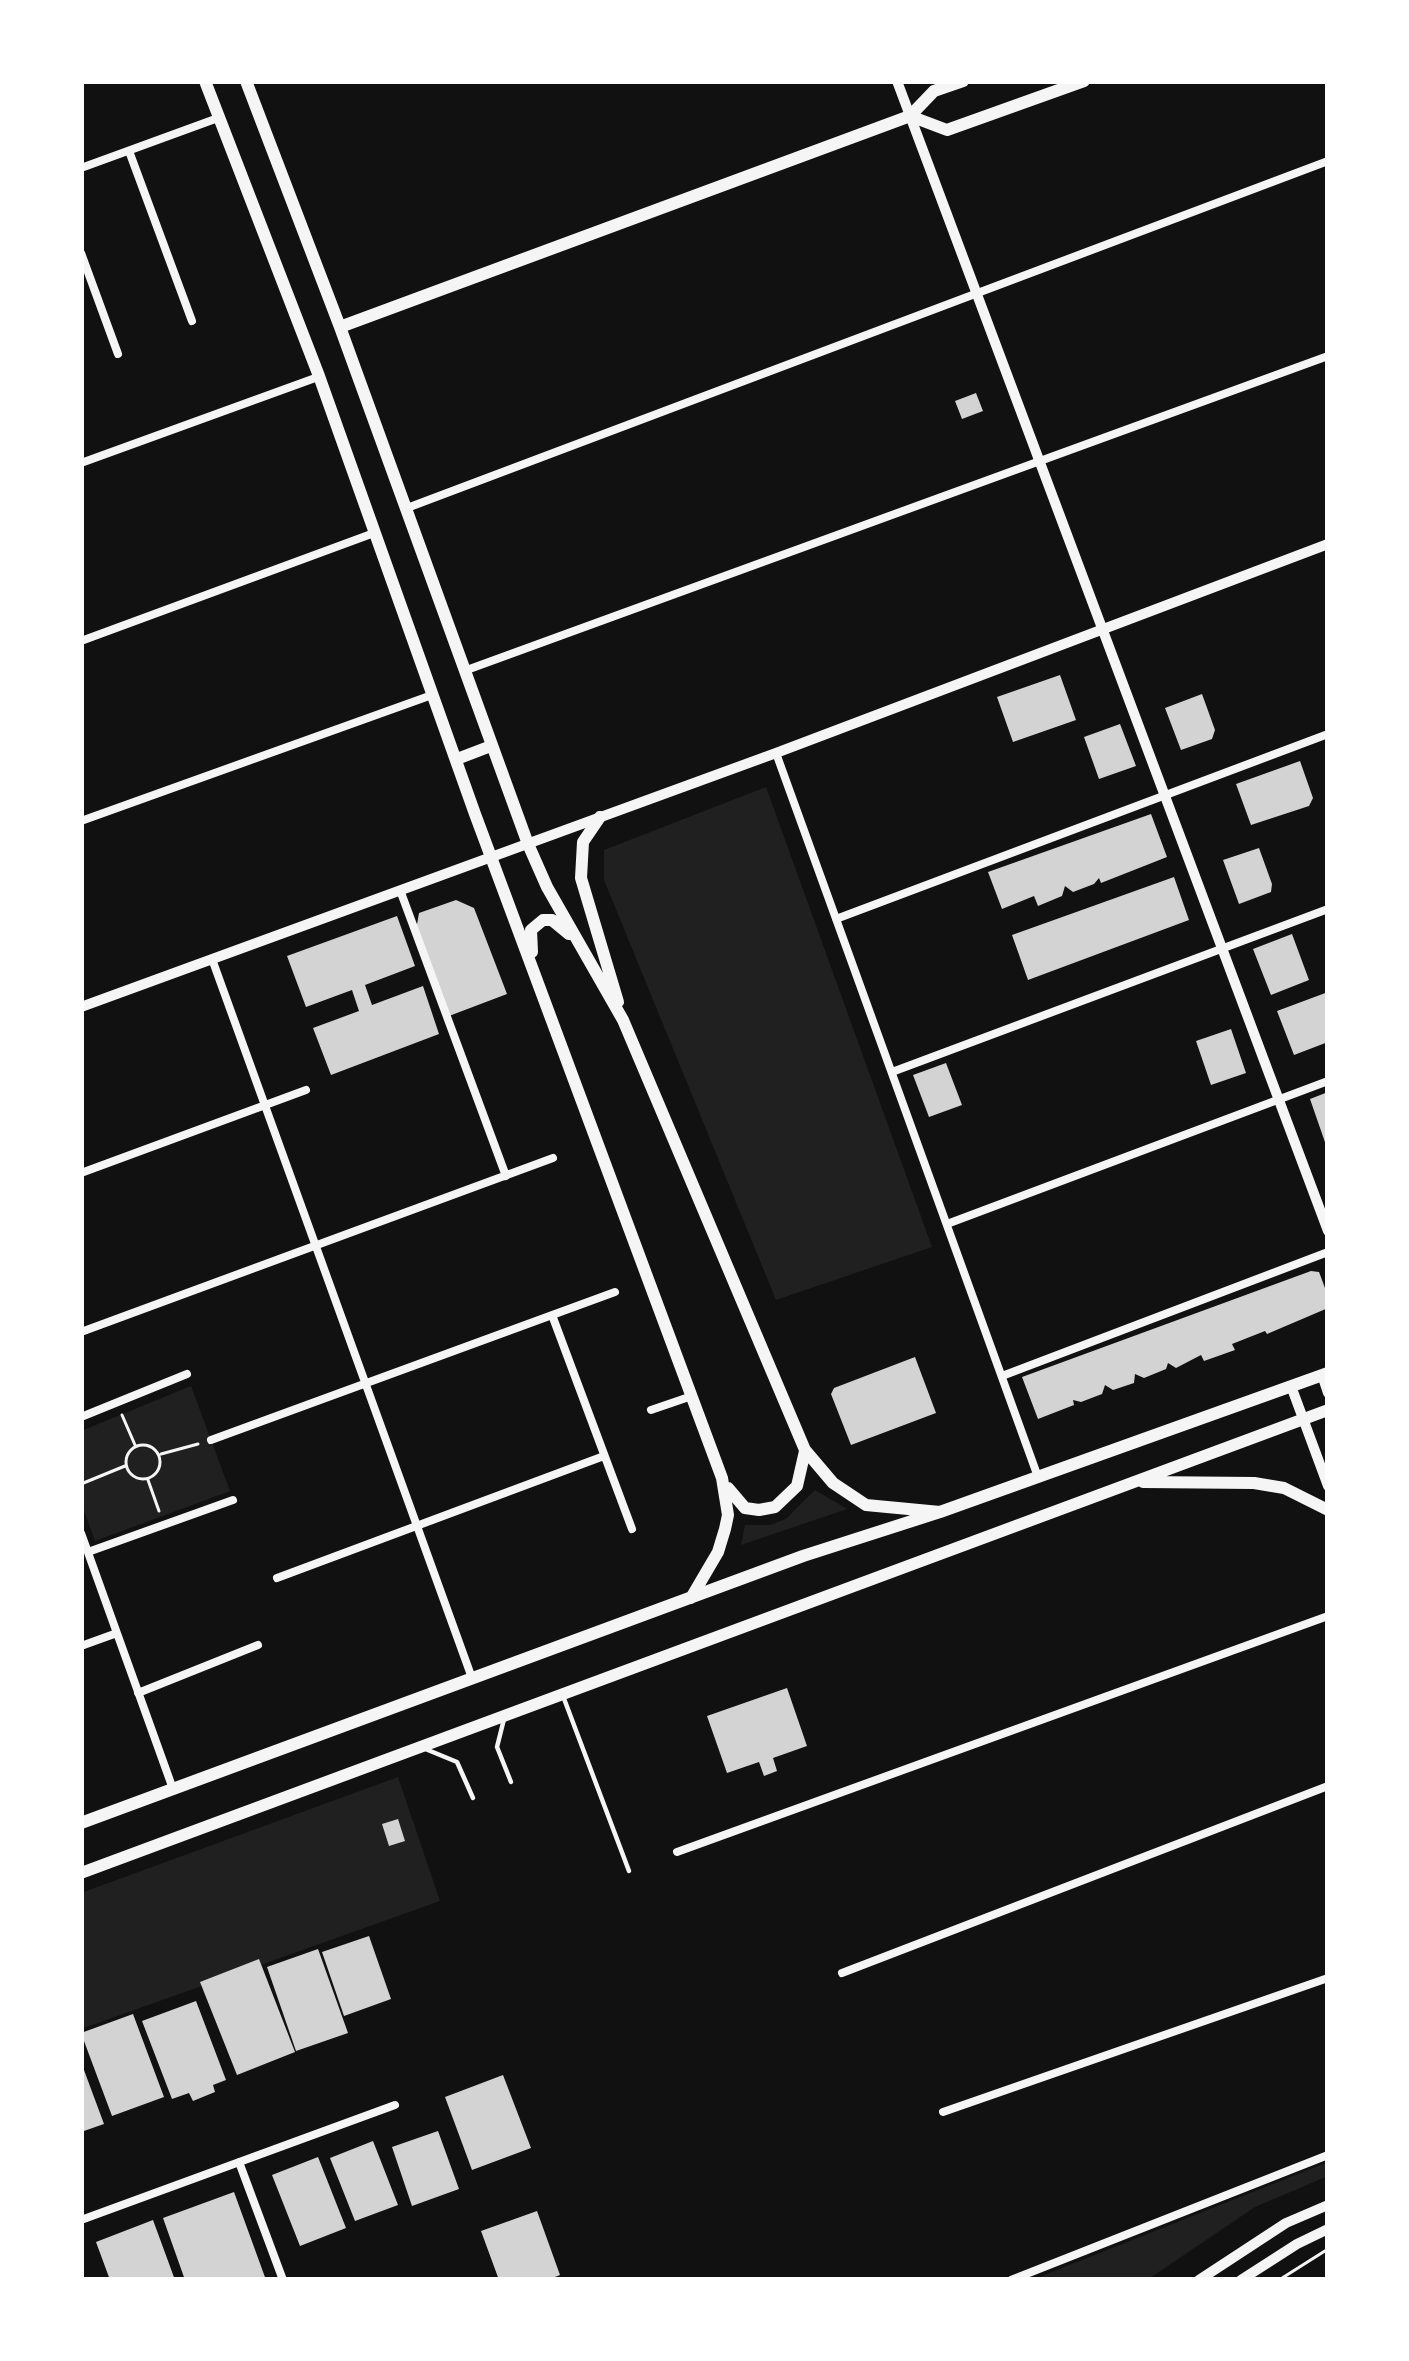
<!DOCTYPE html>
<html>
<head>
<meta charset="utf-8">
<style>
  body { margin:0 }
  #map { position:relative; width:1409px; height:2361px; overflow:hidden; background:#111; font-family:Raleway,sans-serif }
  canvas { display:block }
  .frame { position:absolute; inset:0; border:84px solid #fff; pointer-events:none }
</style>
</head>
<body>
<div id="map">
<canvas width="1409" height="2361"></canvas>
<div class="frame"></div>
</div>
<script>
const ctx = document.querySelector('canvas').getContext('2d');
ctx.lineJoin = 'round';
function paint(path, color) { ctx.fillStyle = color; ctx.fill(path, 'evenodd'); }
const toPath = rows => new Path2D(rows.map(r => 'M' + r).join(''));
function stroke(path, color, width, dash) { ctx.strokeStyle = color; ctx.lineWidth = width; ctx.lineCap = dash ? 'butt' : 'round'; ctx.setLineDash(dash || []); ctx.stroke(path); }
paint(toPath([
  [766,787,932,1247,776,1300,604,880,604,850],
  [191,1386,230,1491,95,1541,81,1502,81,1431],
  [815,1490,847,1509,741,1545,745,1525,770,1525,786,1519],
  [398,1777,440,1901,81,2029,81,1893],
  [1328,2162,1328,2176,1255,2207,1147,2280,1032,2280]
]), '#202020');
paint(toPath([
  [976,393,983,411,962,419,955,401],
  [1060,675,1076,720,1013,742,997,697],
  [1202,694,1215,730,1212,739,1181,750,1165,708],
  [1120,724,1136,766,1099,779,1084,737],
  [1300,761,1313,798,1309,806,1251,825,1236,784],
  [1151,814,1167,857,1101,883,1099,878,1094,884,1073,892,1065,886,1062,896,1038,906,1034,896,1002,909,988,872],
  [1259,848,1272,884,1271,892,1239,904,1223,860],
  [1174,877,1189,920,1028,980,1012,935],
  [456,900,474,908,507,994,449,1016,416,930,419,913],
  [397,916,415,966,365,985,372,1005,423,986,439,1034,331,1075,313,1028,359,1011,352,990,306,1007,287,956],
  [1292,934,1309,980,1271,995,1253,949],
  [1328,992,1328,1042,1294,1055,1277,1011],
  [1231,1029,1246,1073,1211,1085,1196,1041],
  [946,1063,962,1105,929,1117,913,1075],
  [1328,1092,1328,1147,1327,1148,1310,1099],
  [1311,1271,1319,1272,1328,1296,1328,1308,1267,1334,1265,1331,1232,1344,1235,1350,1204,1361,1201,1355,1176,1368,1168,1363,1166,1369,1144,1378,1135,1374,1134,1383,1113,1390,1105,1385,1102,1394,1081,1402,1073,1400,1074,1405,1038,1419,1022,1377],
  [915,1357,936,1413,851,1445,831,1394,834,1388],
  [787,1688,807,1746,773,1758,777,1771,764,1776,759,1762,727,1773,707,1716],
  [398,1819,405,1841,389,1846,382,1824],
  [369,1936,391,1999,344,2016,322,1952],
  [318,1949,348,2033,296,2051,267,1967],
  [259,1959,295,2052,237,2075,200,1982],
  [196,2001,226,2080,213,2085,215,2092,193,2101,189,2093,172,2099,142,2021],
  [133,2014,164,2097,112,2116,81,2033],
  [81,2062,104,2124,81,2132],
  [503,2075,531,2148,472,2170,445,2097],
  [438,2131,459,2189,412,2206,392,2147],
  [373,2141,398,2205,355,2221,330,2158],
  [318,2157,346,2228,300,2246,272,2175],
  [234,2192,266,2280,185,2280,163,2218],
  [537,2211,560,2275,547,2280,499,2280,481,2231],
  [153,2220,175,2280,110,2280,96,2242]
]), '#d3d3d3');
stroke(toPath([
  [122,1415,135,1445],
  '126 1462a17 17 0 1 1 34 0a17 17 0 1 1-34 0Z',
  [161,1454,198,1444],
  [148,1480,159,1511],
  [81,1484,125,1466],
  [1279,2280,1328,2249]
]), '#f5f5f5', 3);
stroke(toPath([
  [563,1696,629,1871],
  [504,1719,497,1747,511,1782],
  [423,1748,457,1762,473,1798]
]), '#f5f5f5', 4.5);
stroke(toPath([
  [129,151,192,321],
  [81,168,218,118],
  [81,253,118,354],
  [81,463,318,377],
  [407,508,1328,161],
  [81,641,374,533],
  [464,671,1328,356],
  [776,753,1038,1477],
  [81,821,432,695],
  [400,890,506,1176],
  [836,919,1328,734],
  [212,959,472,1678],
  [892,1072,1328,909],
  [81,1173,306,1090],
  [947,1224,1328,1081],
  [552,1315,632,1529],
  [81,1332,553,1158],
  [1002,1376,1328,1252],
  [651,1410,689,1397],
  [81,1417,187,1374],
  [211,1440,615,1292],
  [81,1533,173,1789],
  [88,1552,233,1500],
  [277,1578,604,1456],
  [81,1646,117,1633],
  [138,1693,258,1645],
  [677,1852,1328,1616],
  [842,1973,1328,1786],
  [943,2112,1328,1978],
  [239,2162,283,2280],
  [81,2220,395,2105],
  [1011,2280,1328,2155]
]), '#f5f5f5', 8);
stroke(toPath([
  [897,81,1328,1231],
  [81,1007,776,753,1328,544],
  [1322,1375,1328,1393],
  [1291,1386,1328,1486],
  [1199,2280,1286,2223,1328,2205],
  [1241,2280,1297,2244,1328,2229]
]), '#f5f5f5', 10);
stroke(toPath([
  [205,81,319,376,475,814,722,1478,728,1515,725,1529,718,1552,691,1598],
  [246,81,340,327,528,844,547,887,623,1020,805,1450,833,1483,866,1505,940,1512],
  [910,116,947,130,1084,81],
  [340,327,910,116,934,91,963,81],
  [457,759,491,746],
  [600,817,583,842,581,878,618,1002],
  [532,952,531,930,543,920,552,920,569,934],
  [1143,1482,1254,1483,1284,1488,1328,1510],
  [728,1488,745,1508,759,1510,775,1507,797,1486,805,1451],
  [81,1823,803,1556,940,1512,1328,1373],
  [81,1873,1328,1410]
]), '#f5f5f5', 12);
</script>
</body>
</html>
